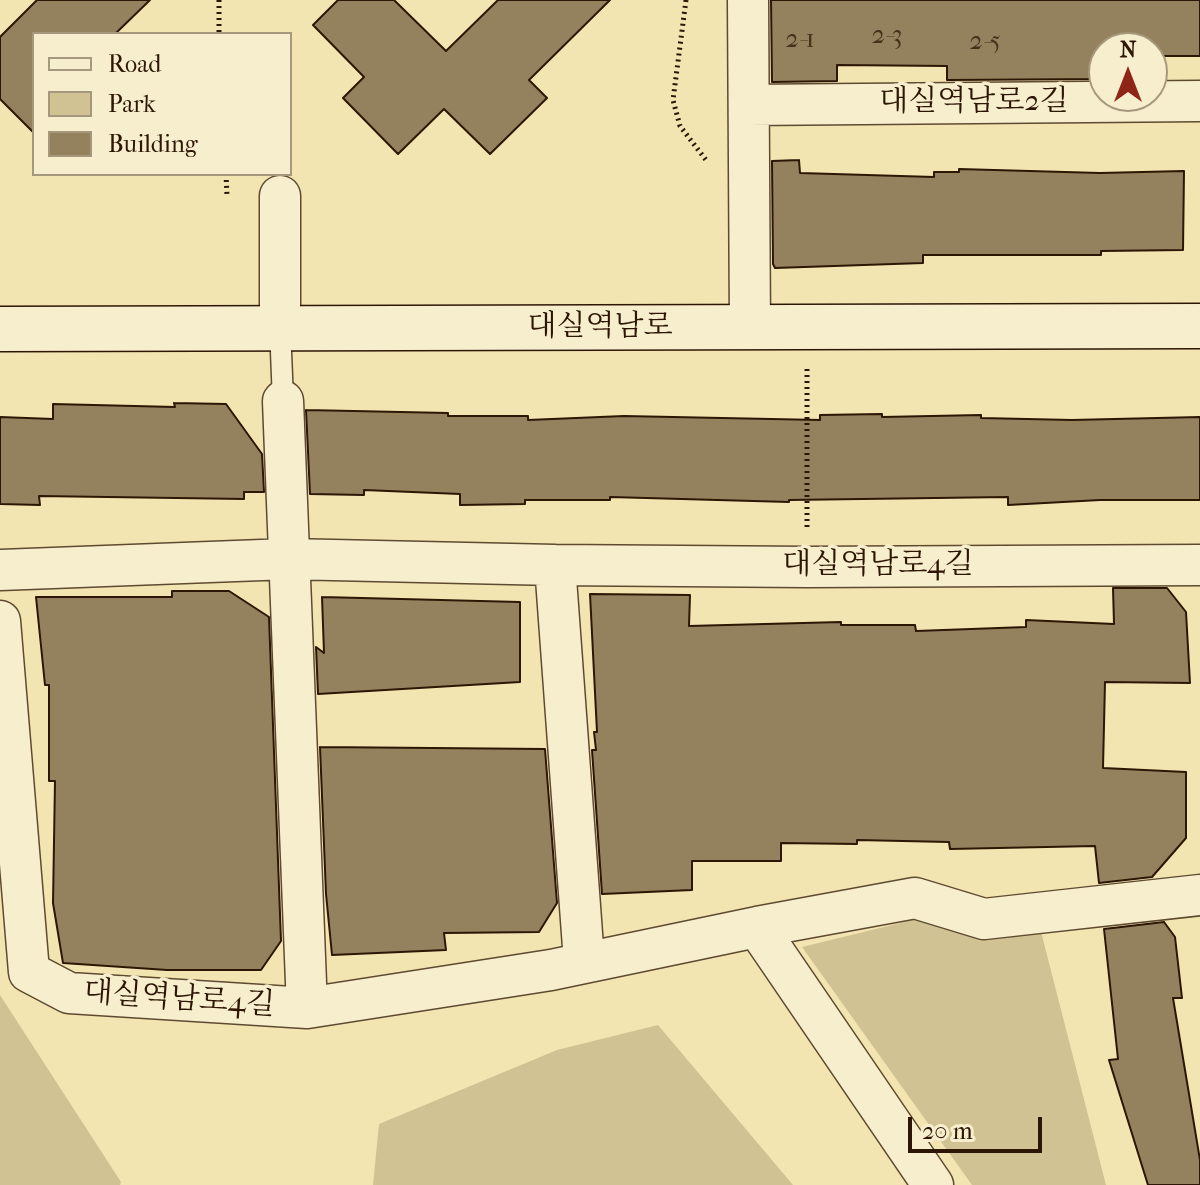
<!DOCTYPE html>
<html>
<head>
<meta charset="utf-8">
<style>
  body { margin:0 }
  #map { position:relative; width:1200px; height:1185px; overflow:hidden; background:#f3e5b2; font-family:"IM FELL French Canon",serif }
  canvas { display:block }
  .legend { position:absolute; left:32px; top:32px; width:260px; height:144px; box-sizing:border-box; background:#f7eecd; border:2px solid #a6987d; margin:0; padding:10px 14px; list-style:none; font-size:24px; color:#2d1604 }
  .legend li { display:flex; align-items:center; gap:16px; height:40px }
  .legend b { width:40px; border:2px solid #a6987d }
  .north { position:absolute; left:1088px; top:32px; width:80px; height:80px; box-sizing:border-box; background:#f7eecd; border:2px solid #a6987d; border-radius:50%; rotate:0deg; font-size:22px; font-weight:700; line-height:32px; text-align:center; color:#2d1604 }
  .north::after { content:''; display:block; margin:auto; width:28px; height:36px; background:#8f2418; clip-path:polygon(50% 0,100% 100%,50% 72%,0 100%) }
  .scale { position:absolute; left:908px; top:1117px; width:134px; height:36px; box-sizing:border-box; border:4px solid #2d1604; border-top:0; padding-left:10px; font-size:24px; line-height:28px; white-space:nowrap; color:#2d1604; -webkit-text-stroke:6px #f7eecd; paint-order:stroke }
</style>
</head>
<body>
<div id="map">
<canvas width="1200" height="1185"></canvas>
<ul class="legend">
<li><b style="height:10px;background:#f7eecd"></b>Road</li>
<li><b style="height:22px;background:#d1c294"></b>Park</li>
<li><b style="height:22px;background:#94825e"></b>Building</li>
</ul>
<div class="north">N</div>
<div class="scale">20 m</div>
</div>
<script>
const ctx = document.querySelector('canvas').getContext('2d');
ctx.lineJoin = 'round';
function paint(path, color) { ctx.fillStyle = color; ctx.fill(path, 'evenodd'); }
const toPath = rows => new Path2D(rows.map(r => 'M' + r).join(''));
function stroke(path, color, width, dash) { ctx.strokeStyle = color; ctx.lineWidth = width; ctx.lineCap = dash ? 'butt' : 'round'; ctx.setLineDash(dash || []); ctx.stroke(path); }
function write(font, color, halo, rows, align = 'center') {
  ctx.font = font + ' "IM FELL French Canon","Noto Serif KR",serif'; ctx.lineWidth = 7; ctx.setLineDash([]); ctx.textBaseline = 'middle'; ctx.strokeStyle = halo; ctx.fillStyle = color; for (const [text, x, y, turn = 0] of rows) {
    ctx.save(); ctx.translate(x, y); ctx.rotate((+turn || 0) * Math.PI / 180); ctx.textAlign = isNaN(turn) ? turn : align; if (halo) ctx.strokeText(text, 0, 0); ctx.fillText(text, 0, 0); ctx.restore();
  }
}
paint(toPath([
  [921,918,1038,920,1106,1185,972,1185,802,947],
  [0,995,121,1182,120,1185,0,1185],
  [658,1025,793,1185,373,1185,379,1124,557,1050]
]), '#d1c294');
const building = toPath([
  [37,0,150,0,115,34,34,34,34,133,0,99,0,37,37,0],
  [338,0,394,0,446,51,498,0,610,0,529,80,547,98,490,154,444,109,398,154,343,98,364,77,313,25,338,0],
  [771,0,1200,0,1200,56,1152,56,1152,48,1104,48,1104,79,947,80,947,66,837,65,837,81,772,82,771,0],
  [799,160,800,173,934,177,934,172,959,172,959,169,1100,173,1184,171,1183,250,1101,251,1101,255,923,255,923,263,775,268,773,264,772,161,799,160],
  [174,403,226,404,262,454,264,492,244,492,244,499,39,496,40,505,0,504,0,417,53,419,53,404,175,407,174,403],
  [306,410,448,413,448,416,528,416,528,420,624,416,820,420,820,415,882,414,882,417,981,415,981,418,1072,420,1200,417,1200,500,1100,500,1008,505,1008,497,789,500,789,502,610,497,610,500,525,500,525,504,460,505,460,494,364,490,364,495,310,494,306,410],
  [1113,588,1167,588,1186,612,1190,683,1105,682,1103,768,1186,772,1186,838,1152,877,1099,883,1095,846,950,849,949,842,857,840,857,844,781,843,781,861,692,861,692,890,602,894,592,750,596,750,594,732,597,732,590,594,690,595,689,626,841,622,841,625,915,625,916,631,1026,627,1026,620,1114,624,1113,588],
  [172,591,229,591,269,617,281,941,261,970,167,970,63,963,53,903,55,781,49,781,49,685,45,685,36,597,172,597,172,591],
  [322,597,520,602,520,682,318,694,316,647,324,653,322,597],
  [320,747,545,749,557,903,539,932,444,933,446,950,332,955,326,894,320,747],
  [1164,922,1175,937,1182,998,1173,998,1200,1160,1200,1185,1148,1185,1109,1060,1118,1059,1104,929,1164,922]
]);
paint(building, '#94825e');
stroke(building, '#2d1604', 2);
const lane = toPath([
  [280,327,283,401]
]);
const street = toPath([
  [748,0,750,328],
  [749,105,1200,101],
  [280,196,280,327],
  [283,401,307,1008],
  [555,565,807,567,1200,565],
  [0,570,288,559,555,565,584,961],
  [0,621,29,972,69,993,307,1008,551,970,757,927,915,898,984,919,1200,895],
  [757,927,933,1185]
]);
const secondary = toPath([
  [0,329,1200,326]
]);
stroke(lane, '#5e4a30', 23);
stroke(street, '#5e4a30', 43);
stroke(secondary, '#2d1604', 47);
stroke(toPath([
  [219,0,219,34],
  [686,0,673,100,680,126,706,160],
  [226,174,227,196],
  [807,369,807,527]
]), '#2d1604', 5, [2, 4]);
stroke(lane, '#f7eecd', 20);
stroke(street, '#f7eecd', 40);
stroke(secondary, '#f7eecd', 44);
write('26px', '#47311a', null, [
  ["2-3",887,37],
  ["2-1",800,41],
  ["2-5",985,43]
]);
write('30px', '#2d1604', '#f7eecd', [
  ["대실역남로2길",974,103],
  ["대실역남로",600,328],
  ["대실역남로4길",878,566],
  ["대실역남로4길",179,1000,4]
]);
</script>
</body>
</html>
